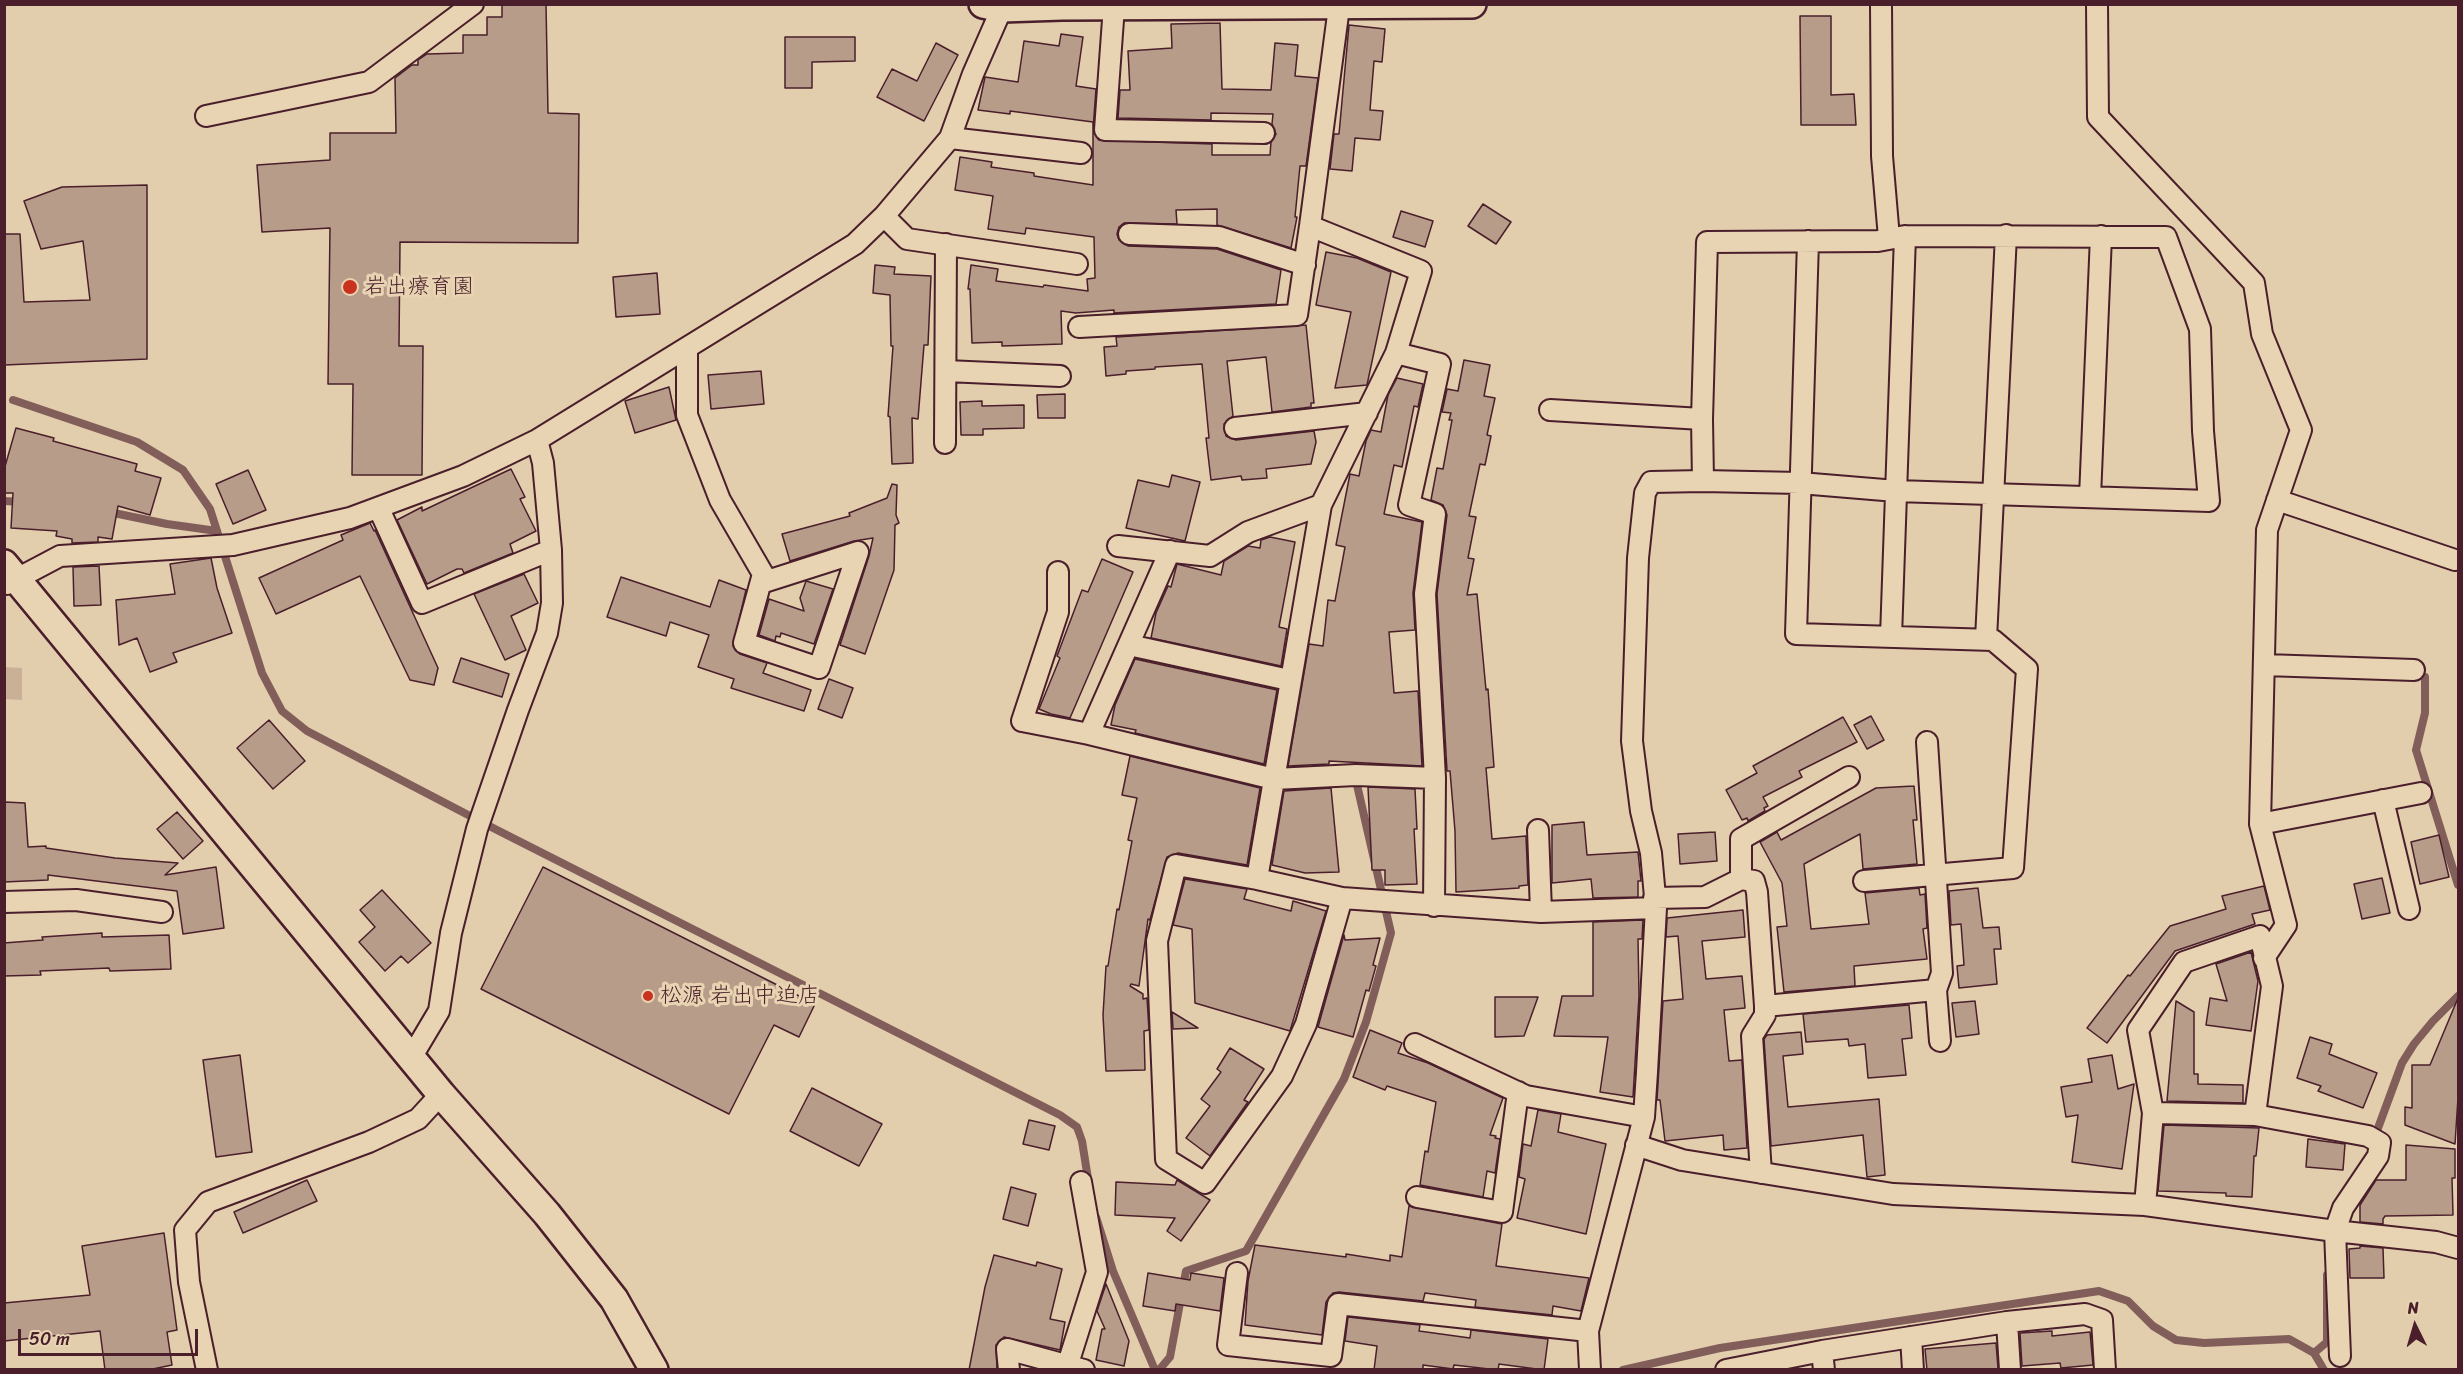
<!DOCTYPE html>
<html>
<head>
<meta charset="utf-8">
<style>
  body { margin:0 }
  #map { position:relative; width:2463px; height:1374px; overflow:hidden; background:#e2cdad; font-family:Sriracha,sans-serif }
  canvas { display:block }
  .frame { position:absolute; inset:0; border:6px solid #4a1f2b; pointer-events:none }
  .north { position:absolute; left:2385px; top:1296px; width:60px; height:60px; -webkit-text-stroke:4px #e8d4b2; paint-order:stroke; rotate:355deg; font-size:16px; font-weight:700; line-height:24px; text-align:center; color:#4a1f2b }
  .north::after { content:''; display:block; margin:auto; width:21px; height:27px; background:#4a1f2b; clip-path:polygon(50% 0,100% 100%,50% 72%,0 100%) }
  .scale { position:absolute; left:18px; top:1329px; width:180px; height:27px; box-sizing:border-box; border:3px solid #4a1f2b; border-top:0; padding-left:8px; font-size:18px; line-height:21px; white-space:nowrap; color:#4a1f2b; -webkit-text-stroke:4px #e8d4b2; paint-order:stroke }
</style>
</head>
<body>
<div id="map">
<canvas width="2463" height="1374"></canvas>
<div class="frame"></div>
<div class="north">N</div>
<div class="scale">50 m</div>
</div>
<script>
const ctx = document.querySelector('canvas').getContext('2d');
ctx.lineJoin = 'round';
function paint(path, color) { ctx.fillStyle = color; ctx.fill(path, 'evenodd'); }
const toPath = rows => new Path2D(rows.map(r => 'M' + r).join(''));
function stroke(path, color, width, dash) { ctx.strokeStyle = color; ctx.lineWidth = width; ctx.lineCap = dash ? 'butt' : 'round'; ctx.setLineDash(dash || []); ctx.stroke(path); }
function write(font, color, halo, rows, align = 'center') {
  ctx.font = font + ' Sriracha,"Klee One",sans-serif'; ctx.lineWidth = 6; ctx.setLineDash([]); ctx.textBaseline = 'middle'; ctx.strokeStyle = halo; ctx.fillStyle = color; for (const [text, x, y, turn = 0] of rows) {
    ctx.save(); ctx.translate(x, y); ctx.rotate((+turn || 0) * Math.PI / 180); ctx.textAlign = isNaN(turn) ? turn : align; if (halo) ctx.strokeText(text, 0, 0); ctx.fillText(text, 0, 0); ctx.restore();
  }
}
paint(toPath([
  [4,667,22,668,22,700,5,699]
]), '#c9b097');
stroke(toPath([
  [13,400,137,442,183,470,210,509,262,673,282,711,307,731,497,830,1060,1115,1077,1127,1082,1141,1089,1185],
  [4,501,23,502],
  [109,512,167,524,217,531],
  [2425,677,2425,713,2416,750,2458,885],
  [2374,1139,2402,1063,2414,1044,2433,1021,2458,996],
  [1096,1217,1113,1271,1155,1370],
  [2314,1353,2327,1342,2327,1275],
  [1159,1370,1170,1357,1186,1271,1246,1251,1344,1079,1366,1022,1391,933,1357,785],
  [1623,1370,1720,1348,2099,1291,2128,1301,2153,1326,2176,1340,2204,1343,2289,1339,2314,1353,2324,1370]
]), '#815e5a', 8);
const building = toPath([
  [502,4,546,4,548,113,579,114,578,243,400,242,399,346,423,346,422,475,352,475,353,384,328,384,330,228,262,232,257,165,330,160,330,133,396,133,395,78,412,65,418,65,418,60,427,54,463,53,463,35,487,35,487,17,502,17,502,4],
  [1800,16,1831,16,1831,95,1854,94,1856,125,1801,125,1800,16],
  [1220,23,1222,89,1271,90,1275,43,1298,45,1295,76,1318,78,1306,166,1300,166,1295,217,1297,217,1291,248,1217,225,1217,209,1176,210,1177,224,1124,223,1119,227,1117,234,1119,240,1128,246,1217,249,1281,270,1276,304,1114,313,1114,310,1076,313,1061,311,1062,344,1002,346,1002,342,972,343,970,289,968,289,971,265,998,269,996,281,1043,287,1044,285,1088,291,1087,279,1095,278,1094,237,1026,228,1025,234,988,229,993,196,955,190,960,157,992,162,991,167,1034,173,1034,176,1093,185,1093,122,1010,111,1010,114,978,110,985,77,1018,82,1024,41,1059,46,1061,34,1083,37,1076,86,1096,89,1093,130,1099,140,1212,144,1212,155,1270,155,1271,142,1276,134,1272,124,1273,114,1211,113,1211,120,1118,118,1120,90,1130,90,1128,51,1172,48,1171,24,1220,23],
  [1349,25,1385,29,1382,62,1374,61,1370,110,1383,111,1380,140,1355,138,1352,171,1330,169,1334,134,1339,134,1349,25],
  [785,37,855,37,855,61,812,62,812,88,785,88,785,37],
  [936,43,958,55,924,121,877,97,892,69,917,81,936,43],
  [147,185,147,359,4,365,4,234,20,234,24,302,90,300,83,241,41,249,24,201,62,187,147,185],
  [1483,204,1511,222,1496,244,1468,226,1483,204],
  [1401,211,1433,221,1425,247,1393,237,1401,211],
  [1326,252,1357,258,1391,272,1367,385,1335,388,1351,312,1316,305,1326,252],
  [875,265,895,267,894,274,931,276,928,345,924,345,918,419,912,418,913,463,892,464,890,417,888,416,893,346,891,346,890,295,873,293,875,265],
  [657,273,660,314,616,317,613,277,657,273],
  [1306,325,1314,403,1311,403,1311,407,1272,412,1266,357,1227,361,1233,416,1224,424,1226,436,1236,440,1314,431,1316,442,1311,464,1266,469,1267,478,1242,480,1241,476,1211,480,1206,438,1209,438,1202,364,1155,367,1155,369,1126,371,1126,374,1106,376,1104,347,1117,346,1116,337,1306,325],
  [1464,360,1490,365,1484,396,1495,398,1487,435,1491,436,1485,465,1480,464,1469,516,1476,517,1468,558,1474,559,1467,595,1477,594,1486,690,1488,689,1494,767,1486,768,1492,839,1526,836,1528,885,1519,886,1519,888,1456,892,1455,831,1450,771,1447,771,1437,594,1447,515,1443,505,1431,500,1437,468,1443,469,1452,420,1449,420,1451,413,1442,412,1447,389,1458,391,1464,360],
  [761,371,764,404,711,409,708,375,761,371],
  [1397,378,1423,384,1418,407,1414,406,1402,467,1394,465,1384,514,1422,522,1413,593,1415,630,1389,632,1394,693,1418,691,1422,766,1329,761,1329,764,1288,766,1309,644,1323,646,1328,600,1335,601,1345,547,1336,545,1350,474,1359,476,1366,441,1371,430,1381,432,1388,395,1397,378],
  [669,387,676,420,635,433,625,401,669,387],
  [1065,394,1065,418,1038,418,1037,395,1065,394],
  [982,401,982,406,1024,405,1024,428,983,429,983,435,961,435,960,402,982,401],
  [16,428,54,438,53,441,137,464,135,471,161,478,150,515,118,506,112,539,98,537,98,542,72,543,72,539,56,536,57,531,11,528,13,493,4,493,4,470,16,428],
  [511,469,525,497,520,499,536,531,510,544,513,553,464,573,462,569,457,569,427,584,397,520,422,507,422,511,511,469],
  [248,470,266,510,233,524,216,484,248,470],
  [1172,475,1200,482,1185,541,1126,528,1138,480,1169,487,1172,475],
  [892,484,897,485,896,515,899,523,895,525,894,570,865,654,840,645,869,556,873,538,854,541,790,561,782,534,850,516,849,513,887,498,892,484],
  [370,523,374,531,375,530,438,668,434,685,410,680,360,576,276,614,259,578,343,540,341,535,370,523],
  [1270,537,1295,542,1279,627,1287,629,1281,666,1151,638,1156,613,1168,586,1171,587,1177,564,1221,575,1224,561,1248,546,1260,548,1261,540,1270,537],
  [211,558,217,588,232,633,173,653,177,662,150,672,137,638,119,645,116,600,175,594,170,564,211,558],
  [1102,559,1133,572,1070,718,1051,714,1039,709,1060,658,1057,656,1082,590,1088,592,1102,559],
  [99,566,101,605,74,606,73,567,99,566],
  [524,574,538,603,511,616,526,650,505,660,474,594,524,574],
  [621,577,710,607,719,580,746,590,733,646,740,654,767,663,763,673,811,690,804,711,731,688,734,679,698,667,709,635,670,622,666,636,607,617,621,577],
  [806,581,833,589,814,644,781,633,780,637,776,636,775,641,759,635,769,599,804,611,800,598,806,581],
  [461,658,509,674,502,697,453,682,461,658],
  [1135,659,1277,690,1264,764,1135,733,1136,730,1111,725,1115,705,1135,659],
  [829,679,853,688,842,718,818,709,829,679],
  [1871,716,1884,740,1867,749,1854,725,1871,716],
  [1843,717,1857,742,1799,771,1802,777,1763,797,1768,806,1764,808,1765,811,1748,821,1747,818,1742,820,1726,790,1757,773,1753,766,1843,717],
  [269,720,305,761,273,789,237,748,269,720],
  [1130,756,1260,788,1247,865,1178,853,1167,857,1150,920,1148,919,1139,986,1131,984,1130,986,1143,994,1143,999,1147,998,1149,1030,1144,1031,1145,1070,1106,1071,1103,1015,1106,966,1108,966,1117,909,1119,910,1132,841,1128,840,1137,798,1122,795,1130,756],
  [1914,786,1917,820,1913,820,1917,864,1863,869,1860,834,1804,864,1811,929,1869,924,1865,893,1919,888,1920,895,1925,894,1927,928,1923,929,1927,959,1854,966,1855,986,1784,992,1777,927,1787,926,1782,883,1760,842,1777,832,1781,840,1876,788,1914,786],
  [1368,787,1415,789,1417,829,1414,829,1417,884,1385,885,1385,870,1372,870,1368,787],
  [1331,788,1339,872,1305,873,1272,865,1284,791,1331,788],
  [5,802,25,803,28,847,46,846,46,848,115,858,178,863,165,875,216,867,224,928,183,934,177,891,48,875,48,880,4,882,5,802],
  [177,812,203,841,183,859,157,829,177,812],
  [1584,822,1587,855,1638,852,1641,881,1638,881,1638,897,1593,898,1591,879,1552,883,1552,825,1584,822],
  [1715,832,1717,861,1680,864,1678,834,1715,832],
  [2439,835,2449,877,2420,884,2411,842,2439,835],
  [543,867,815,1004,799,1037,774,1025,729,1114,481,989,543,867],
  [2382,878,2390,913,2362,919,2354,884,2382,878],
  [1185,879,1247,889,1244,899,1291,911,1293,901,1326,911,1290,1031,1195,1003,1192,929,1173,925,1185,879],
  [2264,886,2270,910,2252,914,2255,924,2175,951,2107,1043,2087,1028,2128,975,2130,976,2170,926,2226,909,2222,896,2264,886],
  [1978,888,1983,928,1999,927,2001,949,1994,949,1997,984,1959,988,1957,966,1964,965,1961,924,1951,925,1949,891,1978,888],
  [382,890,431,943,408,963,401,956,385,971,359,942,375,927,360,910,382,890],
  [1743,910,1745,937,1702,941,1706,979,1742,976,1745,1008,1724,1010,1729,1061,1742,1060,1747,1148,1724,1150,1723,1135,1665,1141,1660,1100,1657,1100,1663,1001,1683,999,1678,936,1666,937,1667,918,1743,910],
  [1643,920,1642,939,1638,939,1639,996,1633,1097,1600,1092,1608,1037,1554,1036,1562,996,1593,996,1593,922,1643,920],
  [102,933,102,937,169,935,171,969,110,971,109,968,40,971,41,975,4,976,4,943,43,940,42,937,102,933],
  [1344,935,1345,940,1380,938,1373,965,1376,966,1369,991,1366,990,1353,1037,1318,1027,1344,935],
  [2251,952,2258,981,2251,1031,2206,1025,2210,998,2227,1001,2216,964,2251,952],
  [1495,997,1538,997,1524,1036,1495,1037,1495,997],
  [2458,998,2458,1098,2455,1144,2405,1125,2405,1107,2412,1108,2412,1065,2430,1065,2458,998],
  [1975,1001,1979,1034,1956,1037,1952,1003,1975,1001],
  [2176,1001,2194,1012,2194,1074,2198,1074,2198,1084,2243,1085,2243,1103,2167,1101,2176,1001],
  [1909,1005,1912,1038,1902,1039,1906,1075,1868,1078,1865,1044,1849,1046,1848,1039,1806,1042,1803,1014,1909,1005],
  [1172,1012,1198,1028,1173,1029,1172,1012],
  [1370,1030,1402,1043,1398,1053,1428,1063,1503,1098,1490,1135,1496,1136,1495,1138,1500,1139,1495,1173,1487,1171,1483,1197,1420,1185,1425,1151,1428,1152,1436,1102,1387,1086,1385,1090,1353,1077,1370,1030],
  [1801,1032,1803,1054,1783,1056,1788,1107,1879,1099,1885,1175,1867,1177,1863,1135,1771,1146,1764,1039,1767,1035,1801,1032],
  [2310,1037,2332,1044,2329,1054,2377,1073,2363,1108,2318,1091,2321,1086,2297,1078,2310,1037],
  [1230,1048,1264,1069,1244,1100,1248,1102,1210,1156,1186,1138,1210,1106,1201,1099,1221,1072,1217,1069,1230,1048],
  [240,1055,252,1152,216,1157,203,1060,240,1055],
  [2112,1055,2118,1089,2134,1084,2122,1169,2072,1162,2078,1115,2066,1117,2061,1087,2092,1082,2088,1059,2112,1055],
  [812,1088,882,1124,859,1166,790,1131,812,1088],
  [1538,1110,1561,1114,1558,1132,1606,1144,1586,1234,1517,1218,1525,1179,1519,1177,1523,1144,1531,1146,1538,1110],
  [1029,1120,1055,1126,1049,1150,1023,1144,1029,1120],
  [2164,1125,2259,1128,2256,1156,2254,1156,2252,1197,2226,1196,2226,1193,2158,1191,2164,1125],
  [2308,1139,2345,1144,2343,1170,2306,1167,2308,1139],
  [2406,1145,2455,1149,2455,1178,2452,1178,2453,1215,2385,1216,2383,1219,2383,1224,2360,1222,2360,1205,2376,1180,2406,1180,2406,1145],
  [307,1180,317,1201,243,1233,234,1212,307,1180],
  [1177,1180,1210,1200,1181,1241,1167,1231,1175,1218,1115,1215,1116,1182,1175,1185,1177,1180],
  [1011,1187,1036,1194,1028,1226,1003,1219,1011,1187],
  [1409,1206,1502,1224,1496,1266,1589,1278,1581,1311,1553,1306,1552,1315,1475,1307,1476,1300,1425,1293,1423,1301,1339,1292,1333,1293,1326,1302,1322,1335,1245,1325,1248,1281,1255,1245,1346,1257,1346,1254,1390,1261,1390,1255,1402,1257,1409,1206],
  [164,1233,177,1330,167,1332,172,1365,148,1370,105,1370,100,1331,4,1341,4,1303,90,1295,82,1246,164,1233],
  [2360,1246,2383,1248,2384,1278,2350,1278,2349,1249,2360,1248,2360,1246],
  [994,1255,1036,1266,1037,1262,1062,1269,1050,1319,1065,1322,1060,1350,1004,1337,996,1345,997,1370,969,1370,985,1287,994,1255],
  [1148,1273,1190,1280,1191,1273,1224,1278,1220,1311,1176,1304,1175,1311,1143,1306,1148,1273],
  [1106,1284,1129,1341,1124,1366,1096,1360,1102,1329,1105,1329,1097,1311,1106,1284],
  [1348,1317,1420,1325,1419,1331,1470,1338,1471,1330,1548,1339,1544,1370,1499,1364,1498,1370,1454,1365,1453,1369,1423,1365,1423,1370,1374,1370,1377,1346,1345,1341,1348,1317],
  [2052,1331,2052,1336,2090,1332,2093,1365,2061,1368,2060,1363,2022,1366,2020,1333,2052,1331],
  [1996,1343,1998,1368,1996,1370,1927,1370,1925,1349,1996,1343]
]);
paint(building, '#b79c89');
stroke(building, '#4a1f2b', 1.5);
const street = toPath([
  [1881,4,1882,156,1889,238],
  [2097,4,2098,117,2254,283,2262,334,2301,430,2267,530,2260,824,2286,925,2264,958],
  [1114,6,1105,130,1264,133],
  [206,116,369,82,473,4],
  [950,138,1081,153],
  [884,216,907,239,1077,264],
  [1129,234,1219,237,1305,265],
  [1808,241,1796,634,1993,640,2027,669,2013,868,1864,881],
  [1079,327,1297,315,1310,226],
  [687,348,687,415,720,500,763,574,744,643,819,668,858,552],
  [1396,353,1440,364,1409,505,1435,514,1425,594,1435,778,1434,906],
  [946,371,1060,376],
  [1550,410,1702,419],
  [1235,428,1367,413],
  [945,443,946,244],
  [2090,497,2101,236],
  [2277,500,2455,560],
  [379,509,422,603,551,550,543,463,537,440],
  [1118,546,1210,556,1248,532,1321,505],
  [1058,572,1058,612,1022,721,1089,734,1170,551],
  [761,583,858,552],
  [7,584,60,556,233,545,350,518,463,476,537,440,855,244,884,216,950,138,973,74,1002,8],
  [1891,637,1905,236],
  [1986,639,2006,235],
  [1129,645,1289,680],
  [2265,665,2414,670],
  [1089,734,1274,779,1356,775,1435,778],
  [1927,742,1942,973,1936,990,1940,1041],
  [2383,800,2409,909],
  [2260,824,2421,793],
  [1538,830,1541,912],
  [1257,879,1321,505,1396,353,1421,271,1310,226,1339,7],
  [1741,879,1754,881,1757,892,1765,1006,1765,1015,1752,1036,1761,1173],
  [1342,898,1306,1024,1282,1076,1205,1183,1166,1159,1157,941,1176,865,1257,879,1342,898,1541,912,1656,908],
  [1654,898,1705,897,1741,879,1741,839,1849,777],
  [4,902,76,900,162,912],
  [1765,1006,1936,990],
  [1415,1044,1526,1096,1644,1117],
  [411,1058,439,1011,451,933,477,829,518,710,547,633,552,603,551,550],
  [2153,1113,2255,1115],
  [1636,1145,1682,1160,1893,1194,2145,1205,2335,1231,2436,1242,2458,1248],
  [1417,1197,1502,1212,1518,1092],
  [2145,1205,2153,1113,2138,1030,2184,962,2260,936,2272,986,2255,1115,2368,1136,2380,1143,2378,1156,2343,1208,2335,1231,2340,1356],
  [1237,1273,1228,1345,1331,1356,1338,1304,1588,1331],
  [2007,1322,2010,1370],
  [1911,1337,1913,1370],
  [1822,1351,1824,1370],
  [207,1370,189,1282,185,1230,208,1202,369,1142,418,1119,441,1094],
  [1009,1370,1007,1349,1084,1370],
  [1066,1370,1097,1272,1081,1182],
  [1590,1370,1588,1331,1644,1117,1647,1072,1656,908,1651,853,1641,811,1632,741,1638,558,1645,493,1651,482,1703,481,1800,483,1896,491,2209,501,2203,431,2200,329,2166,237,1905,236,1878,241,1707,242,1702,419,1703,481],
  [1726,1370,1822,1351,2007,1322,2085,1314,2102,1320,2105,1370]
]);
const secondary = toPath([
  [983,4,1002,8,1062,6,1472,4],
  [4,564,441,1094,547,1214,614,1299,654,1370]
]);
stroke(street, '#4a1f2b', 24);
stroke(secondary, '#4a1f2b', 32);
stroke(street, '#e8d4b2', 20);
stroke(secondary, '#e8d4b2', 27);
for (const [x, y, r, color] of [
  [350,287,8,"#c8321e"],
  [648,996,6,"#c8321e"]
]) { const dot = new Path2D(); dot.arc(x, y, r, 0, 2 * Math.PI); ctx.fillStyle = color; ctx.fill(dot); stroke(dot, '#e8d4b2', 2); }
write('22px', '#4a1f2b', '#e8d4b2', [
  ["岩出療育園",364,287],
  ["松源 岩出中迫店",660,996]
], 'left');
</script>
</body>
</html>
